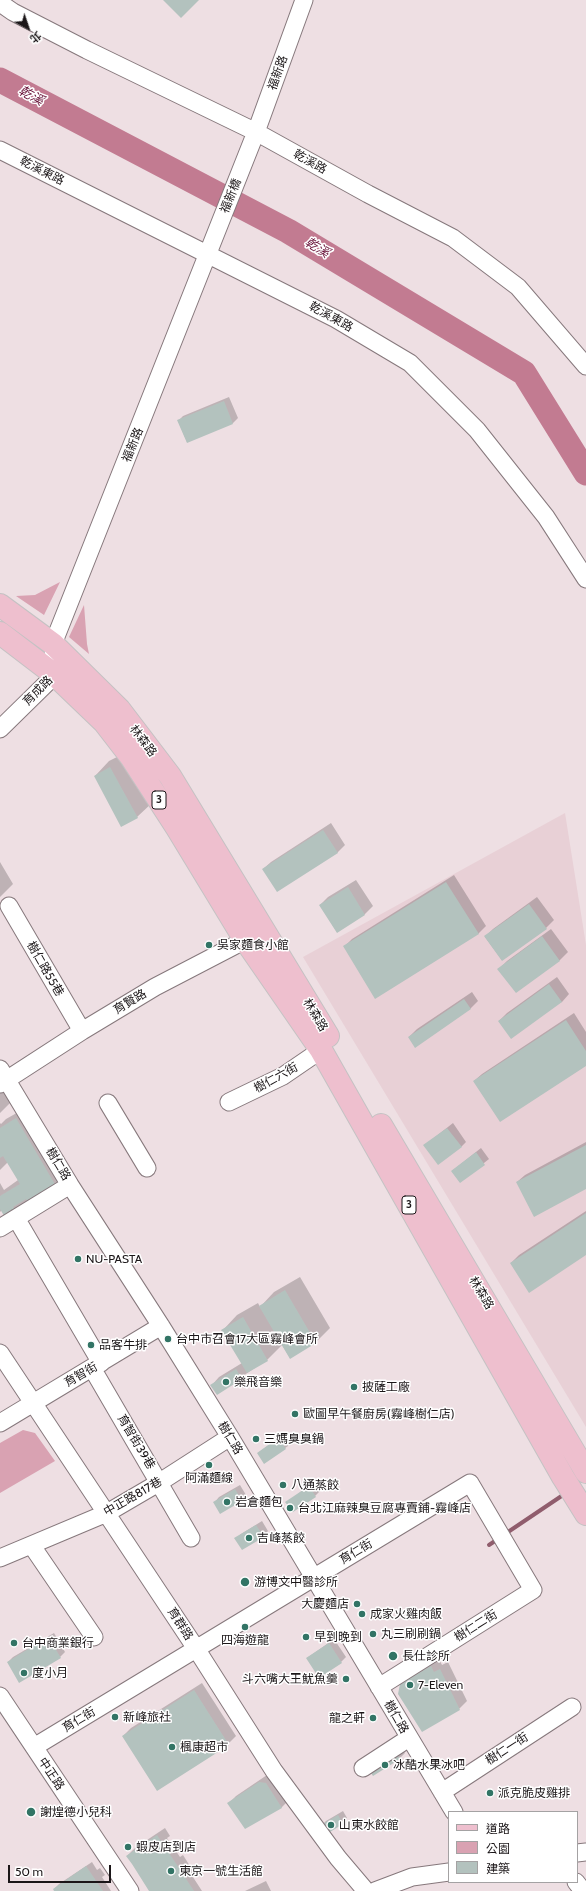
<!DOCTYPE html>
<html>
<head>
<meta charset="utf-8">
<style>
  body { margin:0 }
  #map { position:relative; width:586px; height:1891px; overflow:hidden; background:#eedfe3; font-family:Cabin,"Noto Sans TC",sans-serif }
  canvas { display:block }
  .legend { position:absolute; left:448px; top:1811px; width:130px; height:72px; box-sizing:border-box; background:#fff; border:1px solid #a4a2a3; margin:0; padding:5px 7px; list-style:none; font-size:12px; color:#1b1618 }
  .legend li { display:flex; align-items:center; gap:8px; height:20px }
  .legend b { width:20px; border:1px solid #a4a2a3 }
  .north { position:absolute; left:8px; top:8px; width:40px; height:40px; -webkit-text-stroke:3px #fff; paint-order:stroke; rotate:140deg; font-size:11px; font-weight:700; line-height:16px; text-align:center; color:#1b1618 }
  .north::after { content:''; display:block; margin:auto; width:14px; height:18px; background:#1b1618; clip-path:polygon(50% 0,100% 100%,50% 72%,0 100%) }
  .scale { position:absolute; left:8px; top:1865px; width:103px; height:18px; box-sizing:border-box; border:2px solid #1b1618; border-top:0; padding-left:5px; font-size:12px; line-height:14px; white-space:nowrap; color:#1b1618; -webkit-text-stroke:3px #fff; paint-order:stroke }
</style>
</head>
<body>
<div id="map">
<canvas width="586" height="1891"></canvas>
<ul class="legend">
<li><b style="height:5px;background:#eebfce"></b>道路</li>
<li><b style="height:11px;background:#d9a2b2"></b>公園</li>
<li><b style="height:11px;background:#b3c2be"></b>建築</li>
</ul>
<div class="north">北</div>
<div class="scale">50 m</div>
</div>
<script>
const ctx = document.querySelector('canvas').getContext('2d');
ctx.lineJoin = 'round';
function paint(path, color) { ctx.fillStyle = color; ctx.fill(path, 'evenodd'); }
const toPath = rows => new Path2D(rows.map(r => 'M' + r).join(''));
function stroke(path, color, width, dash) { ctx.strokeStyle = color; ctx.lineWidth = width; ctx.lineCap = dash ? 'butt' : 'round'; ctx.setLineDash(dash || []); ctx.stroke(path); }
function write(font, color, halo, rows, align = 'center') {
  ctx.font = font + ' Cabin,"Noto Sans TC",sans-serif'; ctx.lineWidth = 3; ctx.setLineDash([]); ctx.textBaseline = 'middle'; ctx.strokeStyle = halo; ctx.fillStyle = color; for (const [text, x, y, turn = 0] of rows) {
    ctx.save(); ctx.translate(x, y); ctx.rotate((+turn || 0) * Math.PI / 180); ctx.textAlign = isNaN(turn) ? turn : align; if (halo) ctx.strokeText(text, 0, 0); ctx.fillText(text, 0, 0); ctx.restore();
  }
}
paint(toPath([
  [565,813,586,945,586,1427,303,957]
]), '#e8d0d6');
paint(toPath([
  [60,582,44,615,16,596,35,595],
  [84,605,87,644,89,654,69,637],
  [23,1430,35,1433,55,1461,0,1493,0,1443]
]), '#d9a2b2');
paint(toPath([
  [229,397,238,418,233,423,187,442,178,421,183,416],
  [125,753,152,803,137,817,95,776,109,761],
  [331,823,345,845,337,853,263,869,271,862],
  [0,862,13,884,0,897],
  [454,875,486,926,478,934,344,947,352,939],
  [356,880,373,906,365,914,337,932,320,905,328,897],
  [537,897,554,920,546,928,502,960,485,937,493,929],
  [551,929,568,952,560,960,516,992,499,969,507,961],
  [557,977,569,994,562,1002,499,1021,507,1013],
  [472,992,478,1001,470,1009,409,1037,417,1029],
  [574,1013,586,1032,586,1065,474,1081,482,1074],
  [2,1087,11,1102,0,1113,0,1088],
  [31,1105,70,1171,56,1185,28,1200,16,1211,2,1210,0,1212,0,1183,4,1190,18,1180,8,1162,0,1170,0,1123,1,1124,6,1119],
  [453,1123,466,1142,461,1147,425,1145],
  [586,1142,586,1188,517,1182,525,1175],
  [481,1148,489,1159,460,1182,452,1171],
  [586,1211,586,1254,511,1263,519,1255],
  [300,1277,330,1328,316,1342,290,1358,282,1345,267,1360,217,1393,212,1385,219,1377,242,1363,223,1330,237,1315,258,1303,260,1307,274,1292],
  [281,1436,288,1446,265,1462,258,1453],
  [314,1482,320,1491,315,1496,287,1502],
  [240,1485,246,1495,241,1500,214,1503,219,1497],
  [262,1521,268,1531,263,1536,236,1539,241,1534],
  [54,1633,65,1652,60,1657,8,1662,13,1657],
  [334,1639,346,1657,341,1662,307,1658],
  [439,1659,442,1665,448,1662,467,1701,459,1709,401,1685,409,1677],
  [202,1683,236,1736,228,1744,123,1736,131,1728],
  [402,1749,405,1753,399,1759,373,1775],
  [267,1775,289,1800,281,1808,229,1803,236,1796],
  [343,1811,347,1818,342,1823,321,1826,326,1821],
  [165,1828,170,1836,167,1838,180,1857,183,1855,193,1871,191,1874,202,1891,151,1891,127,1856,135,1848],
  [92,1862,97,1870,100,1868,105,1875,102,1877,111,1891,55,1891,54,1889,59,1884],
  [266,1881,271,1891,245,1891]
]), '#0003');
stroke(toPath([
  [505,1534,566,1493],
  [489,1545,498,1539]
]), '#905d6d', 4);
stroke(toPath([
  [0,80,288,231,524,373,586,473]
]), '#c27b91', 25);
paint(toPath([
  [163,0,199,0,181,18],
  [224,401,233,424,187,443,177,420],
  [110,767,138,818,121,827,94,776],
  [323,830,338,853,277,892,262,869],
  [446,882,479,934,375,999,343,946],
  [348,887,365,915,337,933,319,905],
  [529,904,547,929,502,961,484,936],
  [542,936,560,961,516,993,497,969],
  [549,984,562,1002,511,1039,498,1021],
  [464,999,471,1009,415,1048,408,1037],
  [566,1020,586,1051,586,1066,500,1122,473,1081],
  [16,1118,56,1186,28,1203,26,1199,13,1207,17,1212,6,1219,0,1209,0,1196,20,1184,3,1156,0,1158,0,1128],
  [447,1128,462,1147,438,1165,423,1145],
  [586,1145,586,1189,534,1217,516,1182],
  [476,1152,485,1165,460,1183,451,1171],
  [586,1213,586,1255,529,1293,510,1263],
  [285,1290,316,1343,290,1359,259,1306],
  [243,1317,268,1361,247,1373,221,1330],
  [236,1369,242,1379,217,1395,210,1385],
  [278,1438,286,1449,264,1464,257,1453],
  [309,1486,316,1497,293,1512,285,1502],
  [235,1489,242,1501,220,1514,213,1502],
  [256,1525,264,1537,242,1550,234,1538],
  [48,1637,61,1658,19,1683,7,1662],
  [329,1643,342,1663,319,1678,306,1658],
  [431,1666,434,1672,440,1669,460,1710,422,1732,398,1694,400,1684],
  [194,1690,229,1745,157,1791,122,1736],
  [396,1753,400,1759,373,1776,369,1770],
  [259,1782,266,1783,282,1808,245,1829,227,1803],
  [338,1815,343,1824,325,1835,319,1826],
  [157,1835,175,1862,194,1891,149,1891,132,1864,126,1856],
  [86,1866,103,1891,54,1891,53,1889]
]), '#b3c2be');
const minor = toPath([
  [0,3,13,12,87,50,256,132,368,194,453,238,518,287,586,366],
  [0,150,336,319,410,363,477,430,546,517,586,579],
  [0,729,55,675,53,644,256,132,304,0],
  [9,906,82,1031],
  [0,1069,70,1185,161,1326,230,1437,454,1812],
  [0,1084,82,1031,155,987,255,935],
  [229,1102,283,1076,321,1050],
  [108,1103,147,1168],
  [16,1218,101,1363],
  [0,1228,70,1185],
  [0,1353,197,1650,274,1771,338,1858,366,1891],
  [92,1368,191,1538],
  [0,1423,161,1326],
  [32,1546,94,1637],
  [0,1558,107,1513,160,1482,230,1437],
  [0,1696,130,1891],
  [34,1747,470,1483,533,1590,379,1687],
  [363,1768,409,1738],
  [442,1792,572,1707],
  [577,1853,586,1852],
  [576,1882,583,1891],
  [375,1891,412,1877,449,1872]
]);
const major = toPath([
  [0,605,53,644,119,709,170,776,328,1036],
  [0,633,55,675,104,722,131,757,177,828,245,940,321,1050,563,1477,586,1514],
  [381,1125,586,1472]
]);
stroke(minor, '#86787c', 19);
stroke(major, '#c4c2c3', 24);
stroke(minor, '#fff', 17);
stroke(major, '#eebfce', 22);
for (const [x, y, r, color] of [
  [209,945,4,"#327465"],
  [78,1259,4,"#327465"],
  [168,1339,4,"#327465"],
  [91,1345,4,"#327465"],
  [226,1382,4,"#327465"],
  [354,1387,4,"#327465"],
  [295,1414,4,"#327465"],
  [256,1439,4,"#327465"],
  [209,1465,4,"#327465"],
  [283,1485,4,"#327465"],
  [227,1502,4,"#327465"],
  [290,1508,4,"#327465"],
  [249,1538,4,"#327465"],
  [245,1582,5,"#327465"],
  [357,1604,4,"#327465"],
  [362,1614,4,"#327465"],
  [245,1627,4,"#327465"],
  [373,1634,4,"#327465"],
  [306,1637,4,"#327465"],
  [14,1643,4,"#327465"],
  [393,1656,5,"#327465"],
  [24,1673,4,"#327465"],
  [346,1679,4,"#327465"],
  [410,1685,4,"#327465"],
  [115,1717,4,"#327465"],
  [373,1718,4,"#327465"],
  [172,1747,4,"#327465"],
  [385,1765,4,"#327465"],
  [490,1793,4,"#327465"],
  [31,1812,5,"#327465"],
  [331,1825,4,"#327465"],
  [128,1847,4,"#327465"],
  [171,1871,4,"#327465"]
]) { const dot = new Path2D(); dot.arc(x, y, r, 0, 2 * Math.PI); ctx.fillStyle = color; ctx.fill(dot); stroke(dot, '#fff', 1.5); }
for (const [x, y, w] of [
  [159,800,14],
  [409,1205,14]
]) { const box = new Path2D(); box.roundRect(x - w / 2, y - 9, w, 18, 3); ctx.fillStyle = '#fff'; ctx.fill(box); stroke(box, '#1b1618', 1); }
write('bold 11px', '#1b1618', null, [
  ["3",159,800],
  ["3",409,1205]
]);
write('12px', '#1b1618', '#fff', [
  ["福新路",278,73,-70],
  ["乾溪路",310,162,29],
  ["乾溪東路",42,171,27],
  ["福新橋",231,196,-68],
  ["乾溪東路",331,317,29],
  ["福新路",133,445,-68],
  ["育成路",38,691,-45],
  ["林森路",143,741,53],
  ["樹仁路55巷",45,969,60],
  ["育賢路",130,1002,-31],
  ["林森路",315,1015,59],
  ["樹仁六街",276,1078,-29],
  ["樹仁路",58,1164,59],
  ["林森路",481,1293,59],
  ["育智街",81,1375,-30],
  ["樹仁路",230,1438,59],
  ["育智街39巷",136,1442,59],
  ["中正路817巷",133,1497,-30],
  ["育仁街",356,1552,-31],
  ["育群路",180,1624,57],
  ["樹仁二街",476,1626,-32],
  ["樹仁路",396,1717,60],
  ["育仁街",79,1720,-31],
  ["樹仁一街",507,1749,-33],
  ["中正路",51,1774,56]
]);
write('12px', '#1b1618', '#fff', [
  ["吳家麵食小館",217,945],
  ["NU-PASTA",86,1259],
  ["台中市召會17大區霧峰會所",176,1339],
  ["品客牛排",99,1345],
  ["樂飛音樂",234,1382],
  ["披薩工廠",362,1387],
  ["歐圖早午餐廚房(霧峰樹仁店)",303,1414],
  ["三媽臭臭鍋",264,1439],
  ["阿滿麵線",209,1478,"center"],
  ["八通蒸餃",291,1485],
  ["岩倉麵包",235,1502],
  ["台北江麻辣臭豆腐專賣鋪-霧峰店",298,1508],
  ["吉峰蒸餃",257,1538],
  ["游博文中醫診所",254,1582],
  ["大慶麵店",349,1604,"right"],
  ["成家火雞肉飯",370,1614],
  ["丸三刷刷鍋",381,1634],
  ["早到晚到",314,1637],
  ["四海遊龍",245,1640,"center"],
  ["台中商業銀行",22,1643],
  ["長仕診所",402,1656],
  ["度小月",32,1673],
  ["斗六嘴大王魷魚羹",338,1679,"right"],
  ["7-Eleven",418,1685],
  ["新峰旅社",123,1717],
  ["龍之軒",365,1718,"right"],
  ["楓康超市",180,1747],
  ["冰酷水果冰吧",393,1765],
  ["派克脆皮雞排",498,1793],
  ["謝煌德小兒科",40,1812],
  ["山東水餃館",339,1825],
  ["蝦皮店到店",136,1847],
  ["東京一號生活館",179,1871]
], 'left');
write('italic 13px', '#681238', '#fff', [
  ["乾溪",31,96,28],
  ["乾溪",317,248,31]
]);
</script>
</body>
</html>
